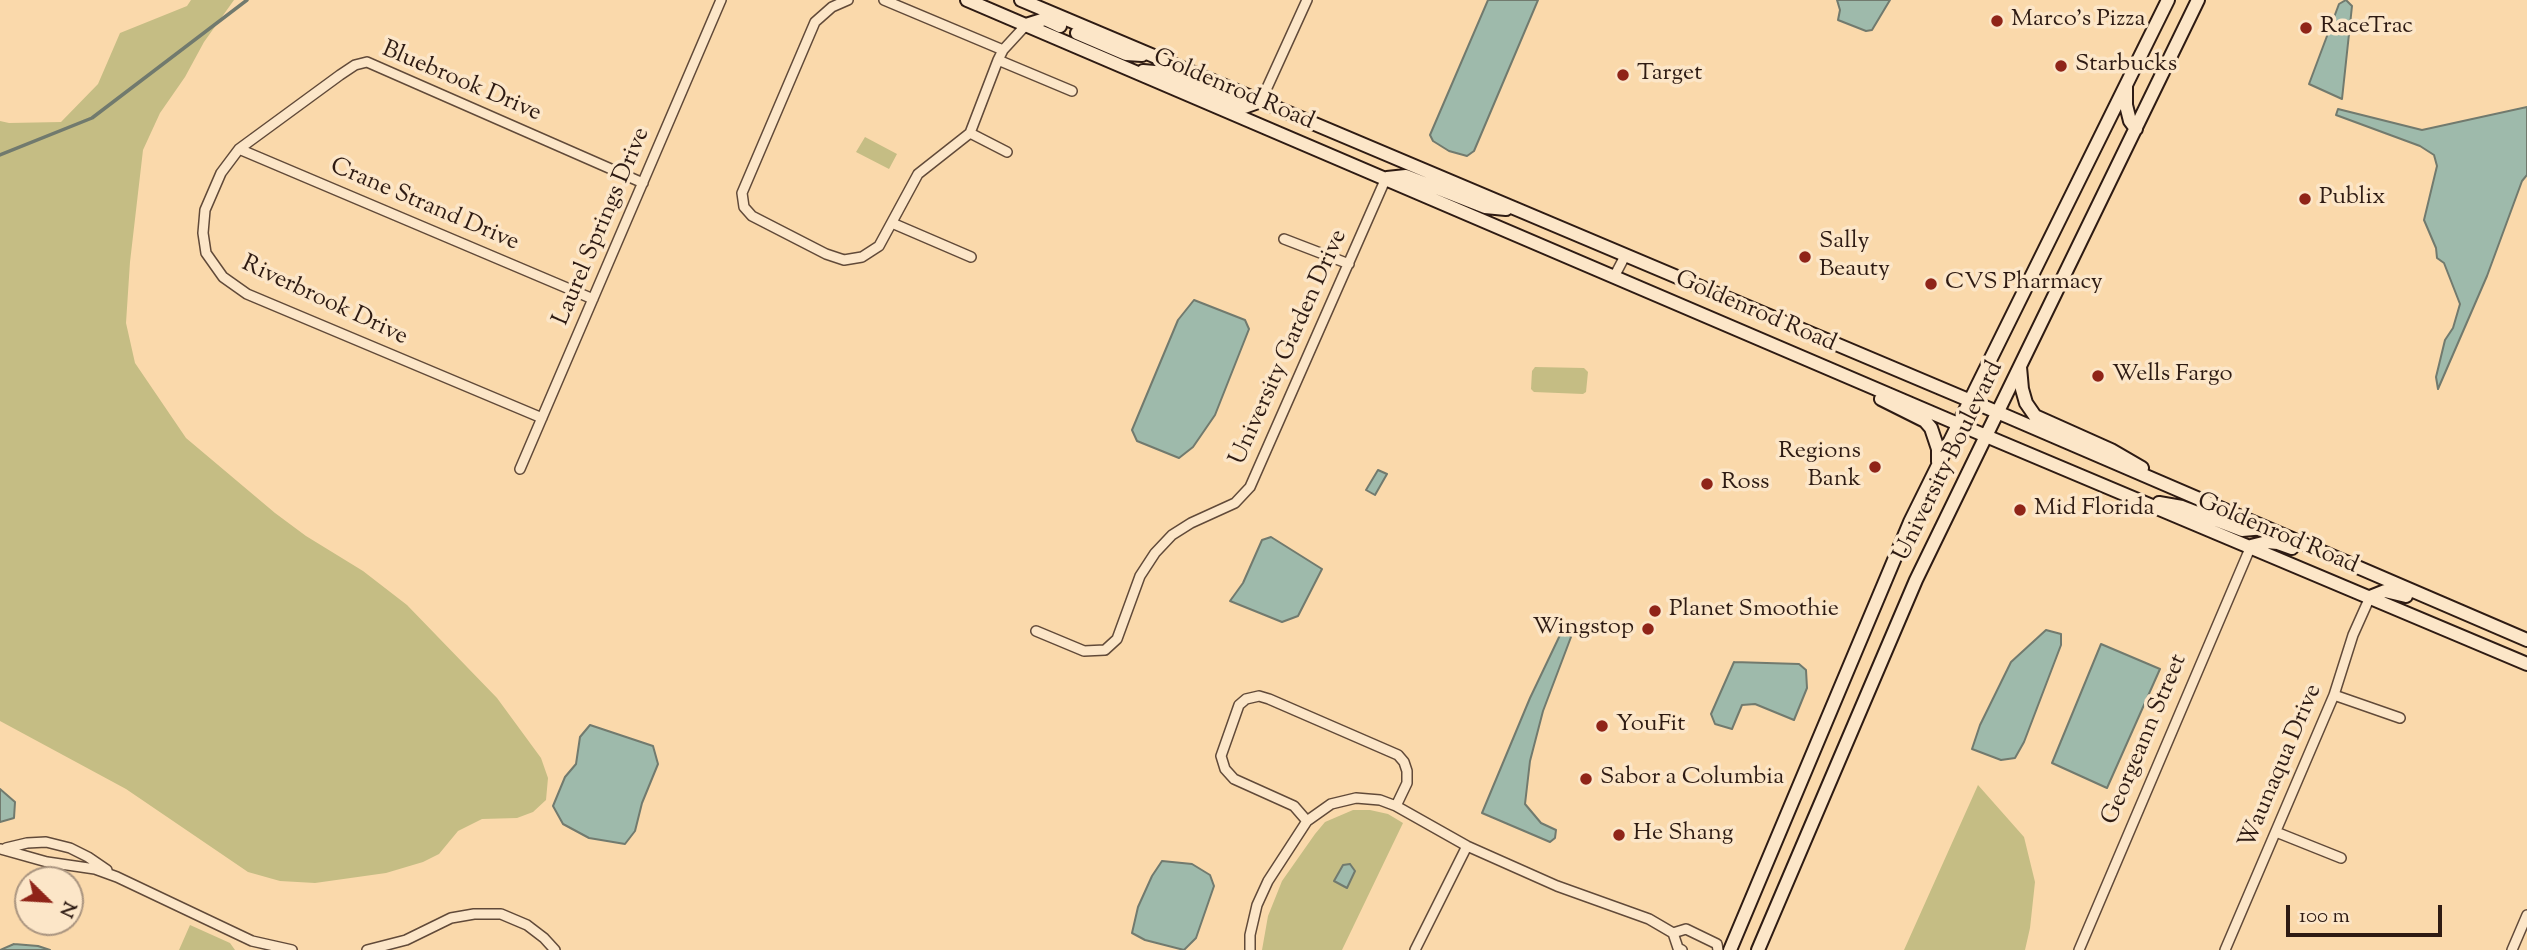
<!DOCTYPE html>
<html>
<head>
<meta charset="utf-8">
<style>
  body { margin:0 }
  #map { position:relative; width:2527px; height:950px; overflow:hidden; background:#fad9ab; font-family:"Sorts Mill Goudy",serif }
  canvas { display:block }
  .north { position:absolute; left:14px; top:866px; width:70px; height:70px; box-sizing:border-box; background:#fce6c8; border:2px solid #aa9580; border-radius:50%; rotate:114deg; font-size:19px; font-weight:700; line-height:28px; text-align:center; color:#2e1b13 }
  .north::after { content:''; display:block; margin:auto; width:24px; height:32px; background:#8f2418; clip-path:polygon(50% 0,100% 100%,50% 72%,0 100%) }
  .scale { position:absolute; left:2286px; top:905px; width:156px; height:32px; box-sizing:border-box; border:4px solid #2e1b13; border-top:0; padding-left:9px; font-size:21px; line-height:24px; white-space:nowrap; color:#2e1b13; -webkit-text-stroke:5px #fce6c8; paint-order:stroke }
</style>
</head>
<body>
<div id="map">
<canvas width="2527" height="950"></canvas>
<div class="north">N</div>
<div class="scale">100 m</div>
</div>
<script>
const ctx = document.querySelector('canvas').getContext('2d');
ctx.lineJoin = 'round';
function paint(path, color) { ctx.fillStyle = color; ctx.fill(path, 'evenodd'); }
const toPath = rows => new Path2D(rows.map(r => 'M' + r).join(''));
function stroke(path, color, width, dash) { ctx.strokeStyle = color; ctx.lineWidth = width; ctx.lineCap = dash ? 'butt' : 'round'; ctx.setLineDash(dash || []); ctx.stroke(path); }
function write(font, color, halo, rows, align = 'center') {
  ctx.font = font + ' "Sorts Mill Goudy",serif'; ctx.lineWidth = 7; ctx.setLineDash([]); ctx.textBaseline = 'middle'; ctx.strokeStyle = halo; ctx.fillStyle = color; for (const [text, x, y, turn = 0] of rows) {
    ctx.save(); ctx.translate(x, y); ctx.rotate((+turn || 0) * Math.PI / 180); ctx.textAlign = isNaN(turn) ? turn : align; if (halo) ctx.strokeText(text, 0, 0); ctx.fillText(text, 0, 0); ctx.restore();
  }
}
paint(toPath([
  [191,0,234,0,204,42,185,77,160,113,143,150,130,262,126,323,135,363,186,438,275,513,306,536,363,571,407,605,497,698,541,758,548,778,546,800,533,812,517,818,482,819,458,831,439,854,423,862,386,873,315,883,280,881,248,872,126,789,0,721,0,121,9,123,61,122,98,84,120,33,187,6],
  [865,137,897,154,889,169,856,152],
  [1535,367,1584,368,1588,372,1586,392,1583,394,1534,392,1531,389,1532,371],
  [1978,785,2024,837,2035,882,2030,928,2025,950,1904,950],
  [1353,810,1370,810,1388,814,1403,823,1342,950,1262,950,1268,916,1282,881,1315,834,1325,822],
  [190,925,230,943,235,950,179,950]
]), '#c5bd84');
const water = toPath([
  [1488,0,1538,0,1474,151,1467,156,1449,151,1433,141,1430,135,1488,0],
  [1837,0,1890,0,1872,30,1866,31,1838,20,1840,10,1837,0],
  [2346,0,2352,6,2342,99,2309,84,2339,4,2346,0],
  [2527,107,2527,175,2522,181,2487,276,2438,389,2436,377,2445,340,2453,328,2460,304,2444,263,2437,258,2436,248,2424,220,2437,166,2434,155,2420,146,2336,115,2338,109,2422,130,2527,107],
  [1194,300,1245,320,1249,329,1215,415,1193,447,1179,458,1137,441,1132,430,1178,320,1194,300],
  [1378,470,1387,474,1375,495,1366,490,1378,470],
  [1271,537,1322,569,1298,616,1282,622,1230,601,1243,583,1262,540,1271,537],
  [2046,630,2061,634,2061,645,2024,742,2015,758,2001,760,1972,749,1980,725,2011,662,2046,630],
  [1567,632,1571,637,1543,711,1530,761,1525,804,1541,823,1556,830,1555,838,1550,842,1482,813,1530,698,1561,633,1567,632],
  [2101,644,2160,669,2107,788,2052,763,2101,644],
  [1734,662,1799,664,1806,670,1807,688,1794,720,1755,704,1742,705,1732,729,1715,724,1711,714,1734,662],
  [590,725,653,746,658,764,642,803,635,831,625,844,589,838,563,824,553,806,565,777,576,764,580,737,590,725],
  [0,789,15,802,14,818,0,822,0,789],
  [1162,861,1192,864,1210,875,1214,886,1196,938,1184,950,1145,940,1132,933,1138,907,1152,876,1162,861],
  [1350,864,1355,871,1347,888,1334,881,1343,865,1350,864],
  [14,944,38,946,50,950,0,950,14,944]
]);
paint(water, '#9ebaab');
stroke(water, '#717a6e', 2);
stroke(toPath([
  [0,155,92,118,247,0]
]), '#717a6e', 3.5);
const street = toPath([
  [848,0,832,7,815,22,742,193,744,207,752,216,826,254,844,260,862,257,879,246,918,174,970,133,998,60,1003,50,1026,25],
  [884,0,1003,50],
  [998,60,1072,91],
  [1261,101,1307,0],
  [970,133,1007,152],
  [239,149,593,299],
  [892,223,971,257],
  [1284,239,1349,264],
  [1615,275,1625,256],
  [542,418,247,294,223,277,206,253,203,233,205,210,221,173,239,149,340,75,355,65,367,62,643,183],
  [520,469,721,0],
  [1036,631,1084,651,1105,650,1117,639,1140,576,1155,553,1172,535,1191,523,1235,503,1250,487,1386,178],
  [2334,695,2400,718],
  [1307,821,1294,806,1234,779,1225,769,1221,756,1239,705,1246,699,1259,696,1269,699,1398,755,1404,762,1407,771,1407,783,1396,806],
  [2276,832,2341,858],
  [6,848,27,843,46,842,70,848,88,857,107,870],
  [1,849,47,862,95,869,117,877,252,941,292,950],
  [1673,933,1686,929,1717,944,1718,950],
  [367,950,406,940,451,918,474,914,501,914,527,925,544,938,555,950],
  [1250,950,1250,935,1257,905,1268,881,1307,821,1331,804,1356,798,1380,800,1396,806,1467,846,1557,886,1649,919,1673,933,1678,948,1682,950],
  [1415,950,1467,846],
  [2079,950,2251,546],
  [2225,950,2334,695,2353,635,2370,597],
  [2512,950,2527,915]
]);
const secondary = toPath([
  [967,0,1986,436,2527,664],
  [1021,0,1997,412,2527,640],
  [1026,25,1045,19,1060,26],
  [1077,33,1126,54,1142,55],
  [1143,71,1166,73,1244,107,1261,101],
  [2126,86,2126,105,2130,121,2136,129],
  [1387,178,1406,176,1485,207,1506,209],
  [2020,367,2022,389,2026,403,2035,416,2111,450,2142,468],
  [1881,399,1925,421,1931,428,1938,449,1938,462],
  [2159,503,2182,507,2242,530,2265,528],
  [2251,546,2267,542,2278,543,2292,548],
  [2370,597,2385,591,2406,596],
  [1730,950,1910,522,2168,0],
  [1758,950,1916,580,2198,0]
]);
stroke(street, '#614a39', 12);
stroke(secondary, '#2e1b13', 16);
stroke(street, '#fce6c8', 9);
stroke(secondary, '#fce6c8', 12);
for (const [x, y, r, color] of [
  [1997,21,7,"#8f2418"],
  [2306,28,7,"#8f2418"],
  [2061,66,7,"#8f2418"],
  [1623,75,7,"#8f2418"],
  [2305,199,7,"#8f2418"],
  [1805,257,7,"#8f2418"],
  [1931,284,7,"#8f2418"],
  [2098,376,7,"#8f2418"],
  [1875,467,7,"#8f2418"],
  [1707,484,7,"#8f2418"],
  [2020,510,7,"#8f2418"],
  [1655,611,7,"#8f2418"],
  [1648,629,7,"#8f2418"],
  [1602,726,7,"#8f2418"],
  [1586,779,7,"#8f2418"],
  [1619,835,7,"#8f2418"]
]) { const dot = new Path2D(); dot.arc(x, y, r, 0, 2 * Math.PI); ctx.fillStyle = color; ctx.fill(dot); stroke(dot, '#fce6c8', 2.5); }
write('24px', '#2e1b13', '#fce6c8', [
  ["Marco's Pizza",2011,21],
  ["RaceTrac",2320,28],
  ["Starbucks",2075,66],
  ["Target",1637,75],
  ["Publix",2319,199],
  ["Sally",1819,243],
  ["Beauty",1819,271],
  ["CVS Pharmacy",1945,284],
  ["Wells Fargo",2112,376],
  ["Regions",1861,453,"right"],
  ["Bank",1861,481,"right"],
  ["Ross",1721,484],
  ["Mid Florida",2034,510],
  ["Planet Smoothie",1669,611],
  ["Wingstop",1634,629,"right"],
  ["YouFit",1616,726],
  ["Sabor a Columbia",1600,779],
  ["He Shang",1633,835]
], 'left');
write('24px', '#2e1b13', '#fce6c8', [
  ["Bluebrook Drive",461,83,23],
  ["Goldenrod Road",1233,91,23],
  ["Crane Strand Drive",424,206,23],
  ["Laurel Springs Drive",603,227,-67],
  ["Riverbrook Drive",324,302,25],
  ["Goldenrod Road",1755,313,23],
  ["University Garden Drive",1290,348,-66],
  ["University Boulevard",1950,462,-64],
  ["Goldenrod Road",2277,535,23],
  ["Georgeann Street",2146,740,-67],
  ["Waunaqua Drive",2282,767,-67]
]);
</script>
</body>
</html>
